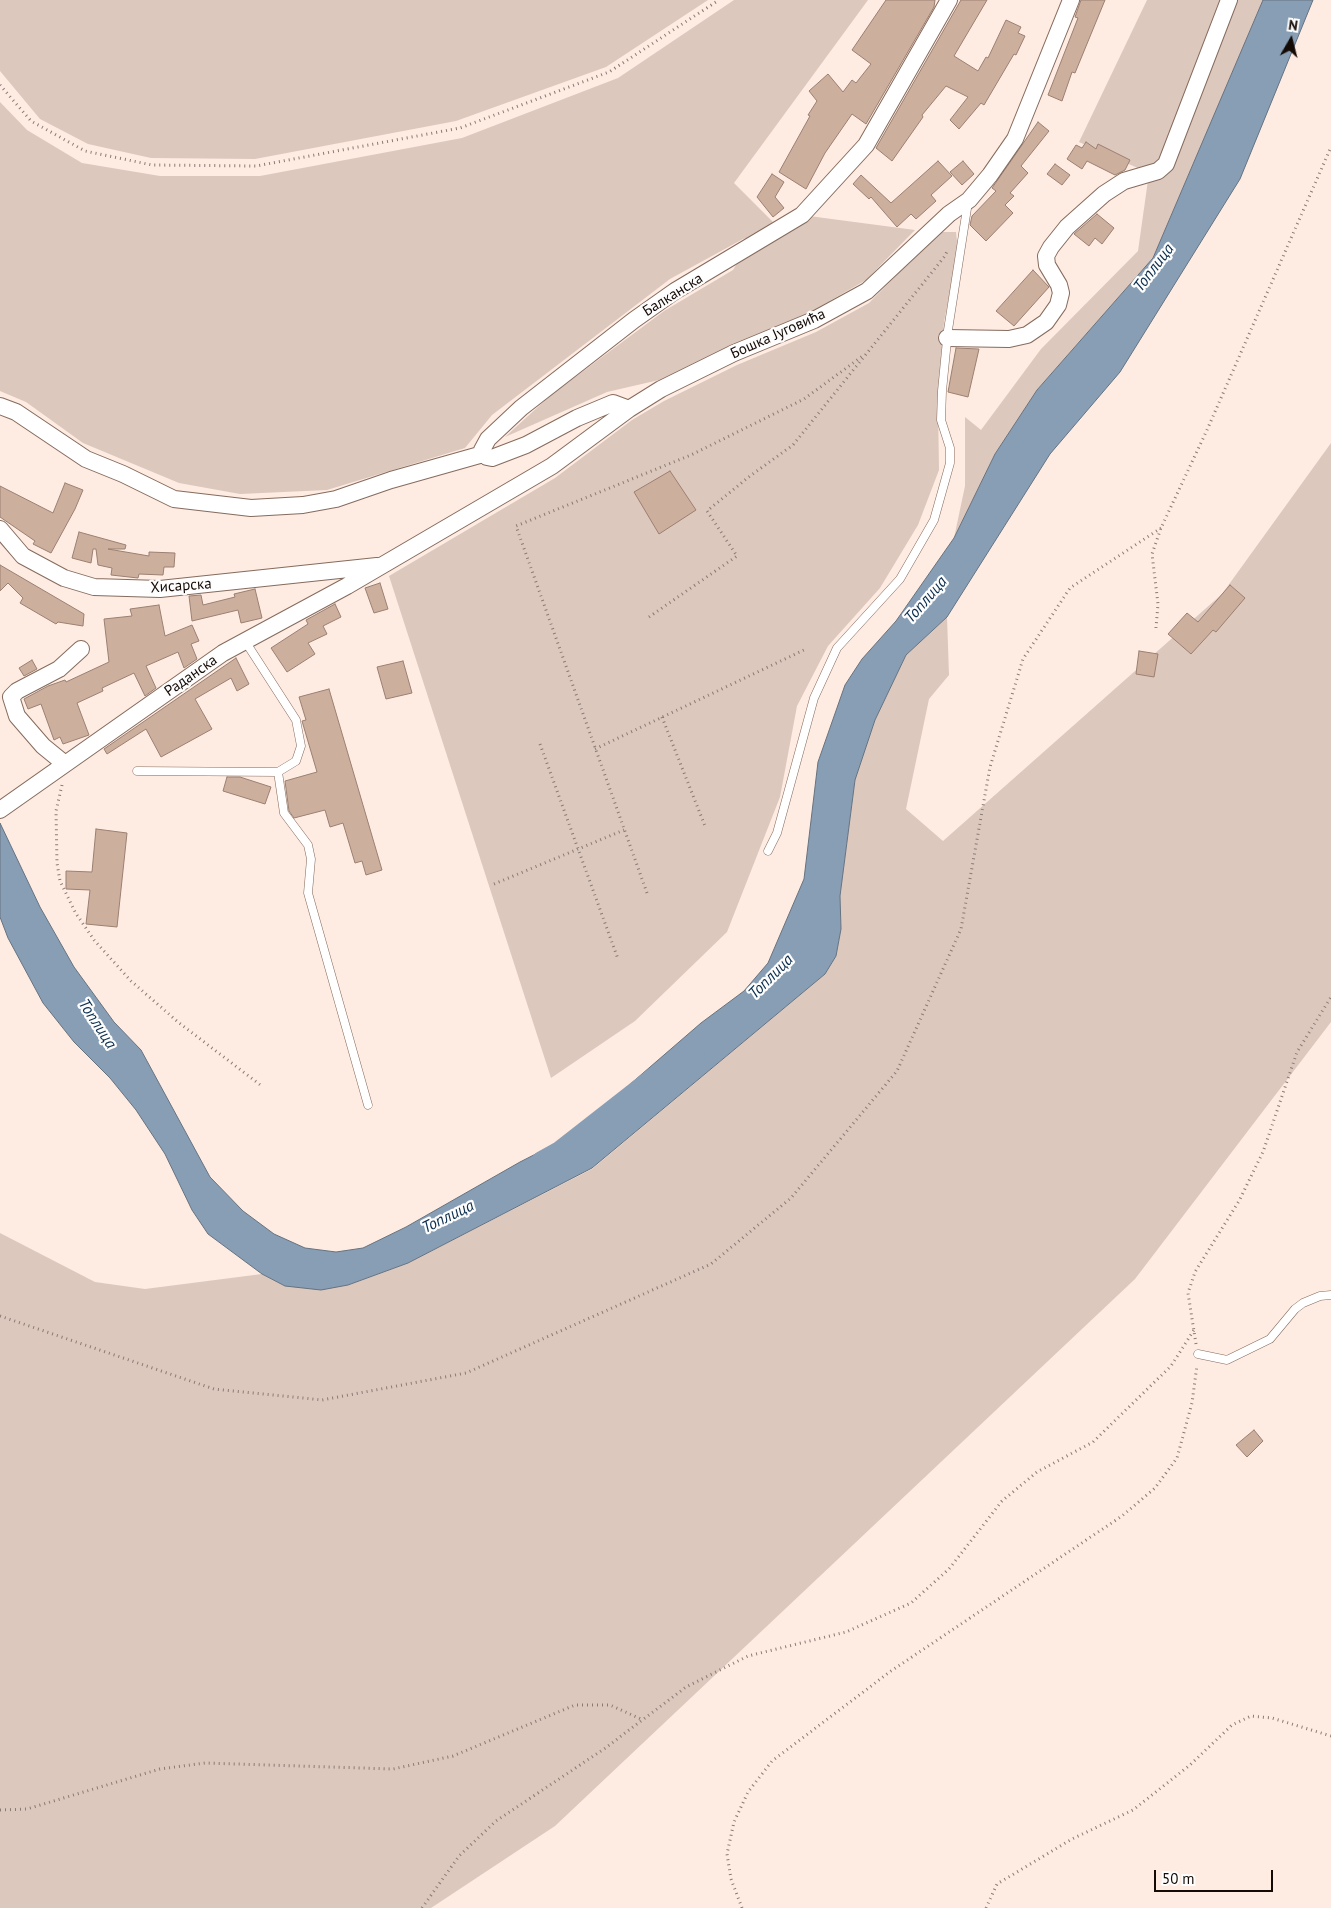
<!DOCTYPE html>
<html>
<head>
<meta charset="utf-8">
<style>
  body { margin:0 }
  #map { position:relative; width:1331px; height:1908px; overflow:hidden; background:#feebe2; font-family:"PT Sans",sans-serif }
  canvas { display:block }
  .north { position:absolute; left:1266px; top:15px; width:50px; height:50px; -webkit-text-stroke:4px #fdfdfd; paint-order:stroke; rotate:8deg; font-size:14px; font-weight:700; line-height:20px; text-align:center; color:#140b06 }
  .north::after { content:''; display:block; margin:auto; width:18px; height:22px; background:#140b06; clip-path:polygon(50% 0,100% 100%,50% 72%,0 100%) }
  .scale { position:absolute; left:1154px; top:1870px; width:119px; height:22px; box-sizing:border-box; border:2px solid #140b06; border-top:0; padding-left:6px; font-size:15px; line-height:18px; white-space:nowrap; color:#140b06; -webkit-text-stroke:4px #fdfdfd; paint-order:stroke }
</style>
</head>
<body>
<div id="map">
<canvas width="1331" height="1908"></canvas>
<div class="north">N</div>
<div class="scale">50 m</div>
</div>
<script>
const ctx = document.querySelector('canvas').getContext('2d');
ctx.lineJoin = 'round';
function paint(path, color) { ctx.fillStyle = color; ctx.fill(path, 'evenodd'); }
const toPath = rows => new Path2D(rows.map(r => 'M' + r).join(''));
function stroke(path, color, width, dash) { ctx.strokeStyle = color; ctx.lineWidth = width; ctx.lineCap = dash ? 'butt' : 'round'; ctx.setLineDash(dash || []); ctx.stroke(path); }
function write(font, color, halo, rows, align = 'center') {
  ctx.font = font + ' "PT Sans",sans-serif'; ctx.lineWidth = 4.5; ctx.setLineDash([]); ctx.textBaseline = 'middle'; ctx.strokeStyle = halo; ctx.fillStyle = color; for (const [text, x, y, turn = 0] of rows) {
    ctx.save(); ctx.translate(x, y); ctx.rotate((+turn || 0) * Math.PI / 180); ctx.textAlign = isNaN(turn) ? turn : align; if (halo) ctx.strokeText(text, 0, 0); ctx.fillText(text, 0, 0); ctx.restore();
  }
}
paint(toPath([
  [0,0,708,0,606,67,456,121,255,159,151,158,88,144,40,119,0,71],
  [734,0,868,0,734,183,780,229,809,216,915,230,866,280,809,313,732,344,659,380,607,392,505,437,551,395,664,311,733,270,744,252,778,230,743,239,670,279,492,415,465,448,327,490,240,494,179,483,83,443,26,402,0,391,0,102,27,130,82,163,160,176,260,176,462,138,618,78],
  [1147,0,1263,0,1153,258,1037,390,995,454,954,538,965,486,965,417,981,430,1041,349,1138,251,1149,173,1079,142],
  [939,232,956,232,958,251,944,322,938,405,939,470,918,525,880,588,828,646,797,706,780,797,727,932,635,1021,551,1078,389,576,555,478,632,420,664,401,737,365,816,332,869,303],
  [1331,443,1331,1022,1135,1279,555,1826,431,1908,0,1908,0,1233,95,1282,145,1289,262,1274,285,1286,348,1285,408,1263,592,1169,825,974,836,956,841,929,840,896,855,780,875,720,906,655,947,617,949,675,929,699,906,809,943,841,1222,594]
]), '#ddc8be');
const water = toPath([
  [1263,0,1313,0,1240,179,1120,372,1050,454,947,617,906,655,875,720,855,780,840,896,841,929,836,956,825,974,592,1168,408,1263,348,1285,321,1290,285,1286,262,1274,208,1234,192,1210,165,1154,136,1110,110,1078,74,1042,43,1003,8,938,0,917,0,823,40,907,74,967,114,1022,141,1050,210,1177,243,1211,274,1234,305,1248,336,1252,363,1248,406,1227,520,1162,569,1137,701,1023,744,991,768,963,804,879,818,762,845,685,862,659,896,621,954,538,995,454,1037,390,1153,258,1263,0],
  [665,1067,662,1076,620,1122,580,1147,575,1143,647,1079,665,1067]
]);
paint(water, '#889eb5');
stroke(water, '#657280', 1);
stroke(toPath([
  [544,1165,562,1155,690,1055]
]), '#889eb5', 29);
const building = toPath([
  [886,0,935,0,934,7,866,124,852,114,825,153,806,189,779,172,810,116,808,115,817,101,809,91,828,74,843,92,852,80,856,83,871,64,852,50,886,0],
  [961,0,987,0,954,56,978,71,986,57,988,58,1006,20,1021,27,1018,33,1025,36,1016,55,1014,54,984,105,981,103,959,129,950,120,968,97,946,86,922,115,923,117,892,161,876,148,961,0],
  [1081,0,1105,0,1075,73,1072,72,1062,101,1048,95,1078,18,1075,17,1081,0],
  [1038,122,1049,131,1021,166,1028,173,1010,193,1014,196,1005,205,1013,213,986,241,970,225,972,216,996,191,992,188,1038,122],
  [1086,142,1096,149,1098,144,1130,160,1125,170,1115,175,1087,161,1082,169,1067,159,1076,145,1082,148,1086,142],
  [938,161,952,176,931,195,936,201,916,219,911,214,897,227,871,197,869,199,853,184,861,175,891,203,938,161],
  [963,161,974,174,962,185,950,172,963,161],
  [1055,164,1070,175,1062,185,1047,174,1055,164],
  [772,174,784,182,775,197,784,208,773,217,757,197,772,174],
  [1097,214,1114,228,1102,244,1095,238,1089,246,1074,234,1097,214],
  [1033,270,1049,287,1014,326,996,311,1033,270],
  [956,348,979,349,968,397,948,392,956,348],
  [670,471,696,510,659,534,634,492,670,471],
  [65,483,83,490,75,509,51,553,33,544,35,541,0,517,0,486,53,513,65,483],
  [79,532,126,545,125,549,108,549,149,556,149,552,175,553,174,567,164,567,163,575,139,574,138,578,111,575,112,568,98,565,96,549,93,549,91,563,72,558,79,532],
  [0,565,84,614,83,626,58,622,56,624,20,603,23,598,8,583,0,591,0,565],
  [380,583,388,609,374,613,365,588,380,583],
  [1230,585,1245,598,1216,632,1213,630,1191,654,1168,634,1187,613,1198,622,1230,585],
  [255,589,262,618,241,623,238,610,192,621,189,596,201,595,203,605,235,597,234,594,255,589],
  [335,604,341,617,323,626,327,634,308,643,315,654,287,672,271,648,308,624,306,620,335,604],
  [159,605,165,636,192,625,199,641,191,644,197,659,184,668,178,652,146,666,156,688,145,696,134,673,102,688,103,691,77,703,89,735,63,744,60,737,54,740,41,704,28,709,24,699,48,686,65,680,66,682,109,662,104,619,132,616,130,609,159,605],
  [1139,651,1158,654,1154,677,1136,674,1139,651],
  [236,658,249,684,237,691,231,678,195,699,212,729,161,757,146,729,107,754,104,749,236,658],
  [32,660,37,669,24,676,19,668,32,660],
  [403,661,412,693,386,699,377,667,403,661],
  [329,689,382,870,366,875,362,861,355,863,343,823,330,827,325,810,294,818,289,811,285,781,317,772,302,721,306,720,299,697,329,689],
  [227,777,240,777,271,787,265,804,223,791,227,777],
  [96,829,127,833,117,927,86,924,90,890,66,889,66,871,92,872,96,829],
  [1254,1430,1263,1441,1247,1457,1236,1445,1254,1430]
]);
paint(building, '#cdaf9e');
stroke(building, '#9b8071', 1);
const lane = toPath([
  [137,771,278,772,296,761,301,746,296,720,245,641],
  [278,772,284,813,308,845,311,859,308,893,368,1105],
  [768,851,777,833,814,698,837,648,900,579,934,520,950,463,950,448,941,420,942,391,948,330,968,202],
  [1198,1354,1227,1360,1270,1339,1295,1309,1303,1303,1320,1296,1331,1295]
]);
const street = toPath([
  [947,338,1009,339,1027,335,1046,322,1058,305,1061,293,1059,285,1047,265,1046,256,1051,247,1067,227,1104,194,1124,181,1158,171,1166,164,1229,0],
  [0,406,16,412,86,459,123,474,174,499,251,508,303,505,336,499,391,480,483,454],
  [629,409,613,403,577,418,526,445,492,458,487,457,482,450,488,439,521,408,634,320,675,291,802,215,866,145,949,0],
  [0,529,23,556,64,578,94,587,160,589,377,566],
  [65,764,43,746,17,716,11,697,17,691,59,669,81,649],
  [0,810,223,653,347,586,552,466,629,409,661,389,734,353,814,320,867,291,949,214,969,200,990,175,1015,139,1071,0]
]);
stroke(lane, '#856b5d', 9);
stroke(street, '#856b5d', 18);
stroke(toPath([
  [0,85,31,121,85,151,152,165,256,166,460,128,609,72,719,0],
  [649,617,737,556,707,511,750,476,793,445,945,256,948,249],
  [1156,628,1158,604,1152,554,1161,528,1207,430,1331,147],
  [662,717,705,826],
  [540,744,618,959],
  [595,749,806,649],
  [62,785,56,811,57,863,60,881,75,912,94,940,131,981,178,1022,263,1087],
  [494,884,624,830],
  [647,893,516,526,691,455,804,399,864,355],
  [0,1316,214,1389,322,1400,466,1373,711,1264,791,1198,897,1071,961,929,990,767,1023,659,1070,588,1161,528],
  [1196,1344,1188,1293,1195,1272,1239,1201,1263,1152,1297,1052,1331,997],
  [0,1810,27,1809,160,1769,205,1763,393,1769,453,1756,575,1705,610,1705,643,1720],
  [422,1908,459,1856,496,1821,604,1749,686,1687,748,1656,846,1632,911,1603,949,1569,1002,1501,1037,1472,1093,1442,1171,1366,1194,1330],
  [742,1908,731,1879,727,1854,734,1822,748,1792,772,1761,891,1671,1122,1516,1155,1488,1177,1458,1192,1403,1197,1365],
  [986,1908,997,1884,1072,1839,1133,1810,1190,1765,1232,1725,1251,1716,1272,1718,1331,1736]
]), '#897b74', 3, [1, 4]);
stroke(lane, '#fff', 8);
stroke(street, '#fff', 16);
write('15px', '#140b06', '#fdfdfd', [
  ["Балканска",673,295,-32],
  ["Бошка Југовића",778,334,-24],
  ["Хисарска",181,586,-4],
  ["Раданска",191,676,-35]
]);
write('italic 16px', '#092c4d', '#fdfdfd', [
  ["Топлица",1154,268,-53],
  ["Топлица",926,600,-49],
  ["Топлица",771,977,-45],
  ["Топлица",97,1024,57],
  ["Топлица",448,1217,-26]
]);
</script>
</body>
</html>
